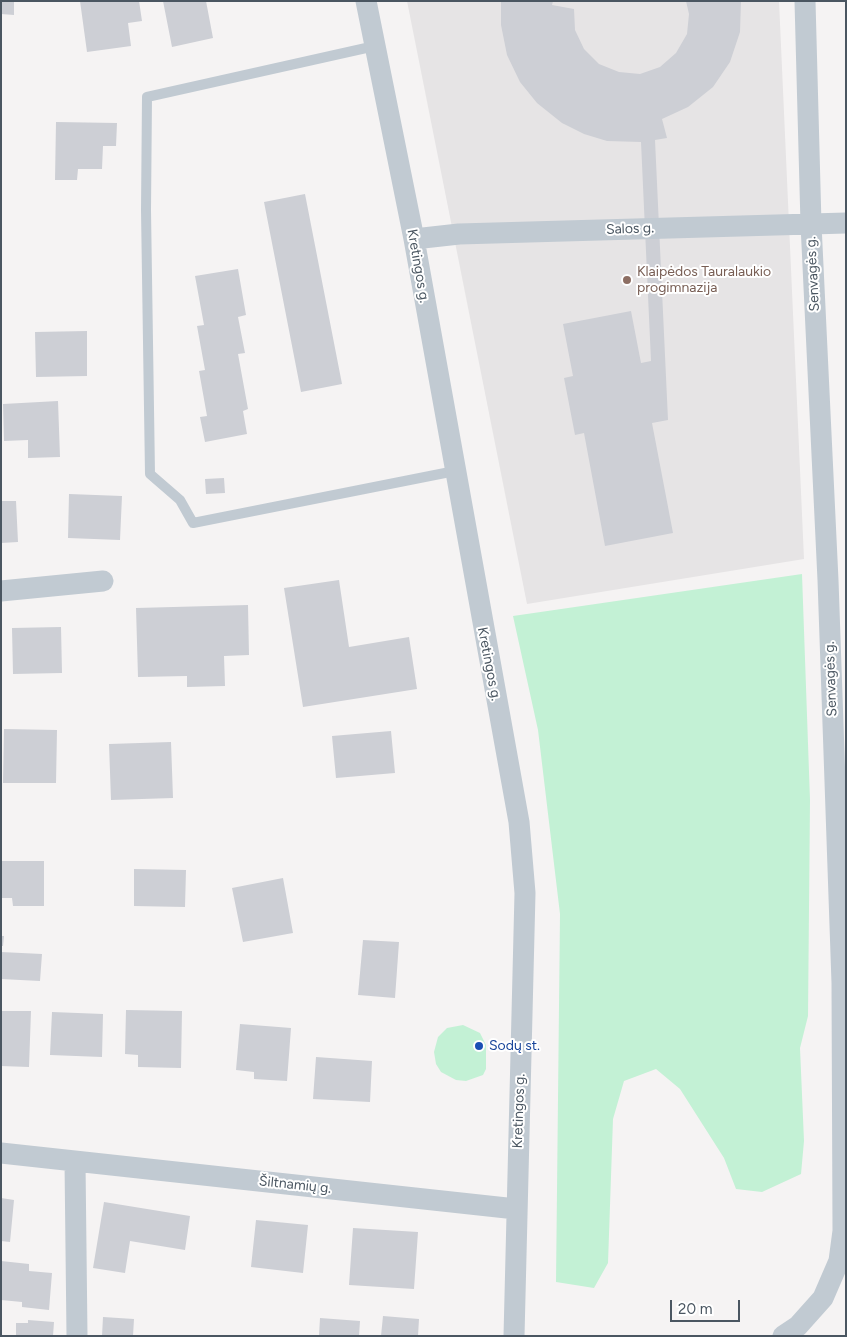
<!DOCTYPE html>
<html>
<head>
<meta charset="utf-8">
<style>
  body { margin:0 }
  #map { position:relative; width:847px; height:1337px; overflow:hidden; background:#f5f3f3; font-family:Figtree,sans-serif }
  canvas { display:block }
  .frame { position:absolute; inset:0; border:2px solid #4a5661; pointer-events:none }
  .scale { position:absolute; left:670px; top:1300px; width:70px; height:22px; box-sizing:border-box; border:2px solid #4a5661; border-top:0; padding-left:6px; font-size:15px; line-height:18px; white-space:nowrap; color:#4a5661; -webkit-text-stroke:4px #fff; paint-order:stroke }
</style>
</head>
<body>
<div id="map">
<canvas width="847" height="1337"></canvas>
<div class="frame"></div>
<div class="scale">20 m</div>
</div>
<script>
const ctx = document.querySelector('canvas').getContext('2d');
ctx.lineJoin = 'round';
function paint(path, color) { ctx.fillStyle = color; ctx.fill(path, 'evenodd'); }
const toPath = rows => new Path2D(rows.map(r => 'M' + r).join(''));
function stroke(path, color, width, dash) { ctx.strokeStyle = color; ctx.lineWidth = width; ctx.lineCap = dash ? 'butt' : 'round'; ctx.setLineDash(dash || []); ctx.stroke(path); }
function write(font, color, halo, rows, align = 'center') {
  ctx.font = font + ' Figtree,sans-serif'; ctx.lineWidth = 4; ctx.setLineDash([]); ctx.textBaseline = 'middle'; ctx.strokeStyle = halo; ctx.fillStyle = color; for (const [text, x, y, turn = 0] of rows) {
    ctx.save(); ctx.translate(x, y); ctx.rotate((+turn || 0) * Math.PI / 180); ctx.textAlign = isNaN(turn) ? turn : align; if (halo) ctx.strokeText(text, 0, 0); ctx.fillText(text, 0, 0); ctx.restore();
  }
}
paint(toPath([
  [407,1,779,1,804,559,527,604]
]), '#e6e4e5');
paint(toPath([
  [802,574,810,800,808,1016,800,1048,804,1141,801,1174,762,1192,736,1189,724,1158,680,1089,656,1069,624,1081,613,1119,608,1263,594,1288,556,1282,560,914,538,730,513,616],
  [463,1025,480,1033,486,1045,486,1069,483,1075,466,1081,456,1080,441,1072,436,1064,434,1052,438,1037,447,1028]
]), '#c3f1d5');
paint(toPath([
  [1,1,14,1,14,15,1,14],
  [80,1,139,1,142,21,128,23,131,46,87,52],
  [163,1,206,1,213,38,172,47],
  [501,1,553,1,552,5,574,9,575,30,584,49,599,64,619,72,640,74,660,67,676,53,687,34,689,14,686,1,741,1,740,32,730,62,713,87,688,107,662,119,667,138,655,140,668,420,652,423,673,533,605,546,584,433,575,435,564,378,573,376,563,324,631,311,641,363,651,361,641,142,607,141,584,134,562,123,537,103,520,82,507,55,501,25],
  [56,122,117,123,116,146,103,146,102,169,78,169,77,180,55,180],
  [305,194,342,384,301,392,264,202],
  [238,269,246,315,238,317,245,353,238,354,248,409,243,411,247,434,205,442,200,417,207,416,199,371,205,370,197,326,204,325,195,276],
  [87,331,87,376,36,377,35,332],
  [58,401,60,457,28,458,28,440,4,441,3,404],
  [224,478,225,493,206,494,205,479],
  [69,494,122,496,120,540,68,538],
  [1,501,16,501,18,542,1,543],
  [339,580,349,647,409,637,417,689,303,707,284,588],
  [248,605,249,655,224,656,225,686,187,687,187,676,138,677,136,608],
  [61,627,62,673,13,674,12,628],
  [4,729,57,730,56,783,3,783],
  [391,731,395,773,336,778,332,736],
  [171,742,173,798,111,800,109,744],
  [1,861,44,861,44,906,13,906,12,898,1,898],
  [134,869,186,870,185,907,134,906],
  [283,878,293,933,243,942,232,888],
  [1,936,4,936,3,946,1,946],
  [363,940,399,942,395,998,358,995],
  [1,952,42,954,40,981,1,979],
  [126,1010,182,1011,181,1068,138,1067,138,1055,125,1054],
  [1,1011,31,1011,29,1067,1,1066],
  [52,1012,103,1014,102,1057,50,1055],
  [240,1024,291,1028,287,1081,254,1079,254,1072,236,1070],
  [316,1057,372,1061,370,1102,313,1099],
  [1,1198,14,1200,10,1242,1,1241],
  [104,1202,190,1216,185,1250,130,1241,125,1273,93,1268],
  [256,1220,308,1225,303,1273,251,1267],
  [353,1228,418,1232,414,1289,349,1285],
  [1,1261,29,1264,29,1271,52,1273,49,1310,22,1307,22,1302,1,1300],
  [383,1316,419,1319,418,1336,381,1336],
  [103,1317,134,1319,133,1336,102,1336],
  [320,1318,360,1321,359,1336,319,1336],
  [28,1320,54,1322,53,1336,16,1336,16,1323,28,1323]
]), '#cdcfd5');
stroke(toPath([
  [375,46,147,97,146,210,150,474,180,500,193,523,455,471]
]), '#c1cad2', 10);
stroke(toPath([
  [366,1,414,239,519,822,525,893,514,1336],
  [414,239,459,234,846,223],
  [1,591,103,581],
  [1,1153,516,1209],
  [75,1162,77,1336],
  [783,1336,798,1326,823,1298,839,1261,843,1231,842,983,828,580,811,224,805,1]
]), '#c1cad2', 21);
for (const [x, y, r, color] of [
  [627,280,5,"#8d6e63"],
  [479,1046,5,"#1a4fb4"]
]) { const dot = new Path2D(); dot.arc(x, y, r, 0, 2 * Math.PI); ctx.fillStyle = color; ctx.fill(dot); stroke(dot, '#fff', 2); }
write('14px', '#4a5661', '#fff', [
  ["Salos g.",630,229,-2],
  ["Kretingos g.",418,266,80],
  ["Senvagės g.",813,274,-93],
  ["Kretingos g.",489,664,79],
  ["Senvagės g.",831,679,-92],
  ["Kretingos g.",519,1111,-88],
  ["Šiltnamių g.",295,1185,6]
]);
write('14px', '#785e54', '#fff', [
  ["Klaipėdos Tauralaukio",637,272],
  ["progimnazija",637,288]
], 'left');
write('14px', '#164399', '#fff', [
  ["Sodų st.",489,1046]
], 'left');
</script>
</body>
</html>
